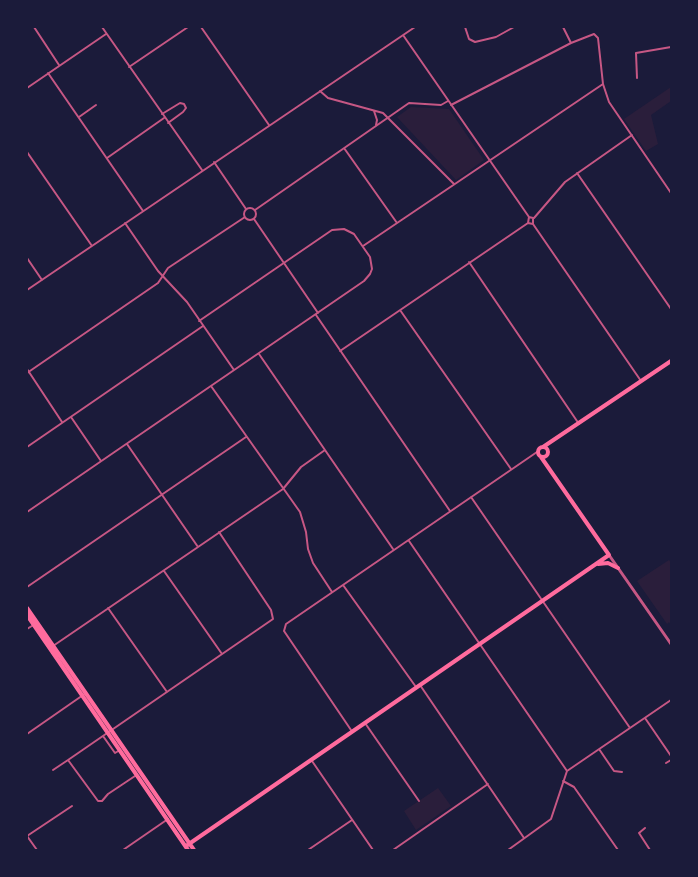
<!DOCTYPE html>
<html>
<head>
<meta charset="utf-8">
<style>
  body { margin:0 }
  #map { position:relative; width:698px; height:877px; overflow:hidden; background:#1b1b3a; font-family:"Sofia Sans Condensed",sans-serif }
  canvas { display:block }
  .frame { position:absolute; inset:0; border:28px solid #1b1b3a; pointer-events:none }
</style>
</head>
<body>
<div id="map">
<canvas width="698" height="877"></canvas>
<div class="frame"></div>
</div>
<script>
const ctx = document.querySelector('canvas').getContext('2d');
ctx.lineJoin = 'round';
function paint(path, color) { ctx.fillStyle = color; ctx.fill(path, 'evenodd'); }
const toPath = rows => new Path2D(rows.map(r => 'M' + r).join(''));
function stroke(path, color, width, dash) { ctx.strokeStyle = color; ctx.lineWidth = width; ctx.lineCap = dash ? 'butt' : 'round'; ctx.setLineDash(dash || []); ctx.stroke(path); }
paint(toPath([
  [671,87,671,101,651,115,658,144,646,151,624,119],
  [411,107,449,109,484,160,456,180,397,117],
  [669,560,671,563,671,625,669,622,667,624,637,581],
  [438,788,451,806,416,830,404,811]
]), '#2a1e3b');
stroke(toPath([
  [34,27,59,65],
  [102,27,202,170],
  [201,27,269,125],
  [465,27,469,39,475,42,496,37,514,27],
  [563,27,571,43],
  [403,35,529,217],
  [129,67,188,27],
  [48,73,143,211],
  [637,78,636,53,671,47],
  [27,88,106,34],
  [320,91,328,98,383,113,454,184],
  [451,105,571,43,594,34,598,38,603,84,609,102,671,193],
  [374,111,377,120,376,125],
  [162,114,180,103,184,104,186,108,183,112,168,123],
  [79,117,96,105],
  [344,148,397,223],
  [27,152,92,246],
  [107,158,164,118],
  [214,162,246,209],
  [577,173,671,309],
  '244 214a6 6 0 1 1 12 0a6 6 0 1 1-12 0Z',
  [255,210,409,103,441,105,448,101],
  [534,218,565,182,632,135],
  [254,219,318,313],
  [125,223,158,271,187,302,234,370],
  [533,224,641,381],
  [363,246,603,84],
  [27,258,42,280],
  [469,262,579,424],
  [27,290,415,27],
  [400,310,511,469],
  [316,315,450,511],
  [340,351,528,223,533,224,533,218,529,217,528,223],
  [259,354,393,549],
  [27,369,62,422],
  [27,373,158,283,168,268,245,217],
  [211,386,300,512,306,532,308,549,313,563,332,592],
  [71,417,101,461],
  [127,444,198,547],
  [27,447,203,326],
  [471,497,630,728],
  [27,512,364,281,370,274,372,269,370,257,354,234,344,229,332,230,199,321],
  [409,541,567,771],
  [164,571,222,654],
  [343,585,416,687],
  [27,587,246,437],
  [108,608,167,692],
  [27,629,35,624],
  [53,646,283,489,301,467,325,450],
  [420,685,524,838],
  [645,718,671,756],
  [365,723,419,801],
  [351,730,284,631,286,624,537,452],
  [27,734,86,693],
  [103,736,115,753,120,750],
  [599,749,614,771,622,772],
  [312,761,373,850],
  [666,763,671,760],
  [53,770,68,760],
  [135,776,108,794,102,801,98,801,68,760,273,619,271,610,219,532],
  [563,781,574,787,618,850],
  [645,828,639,833,650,850],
  [37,850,27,836,72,806],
  [123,850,168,819],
  [308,850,352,820],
  [393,850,488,784],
  [508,850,551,819,567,771,671,700]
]), '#c65784', 2);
stroke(toPath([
  [609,555,671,644]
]), '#c65784', 3);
stroke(toPath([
  '538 452a5 5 0 1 1 10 0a5 5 0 1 1-10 0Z',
  [543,447,671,361],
  [598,564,608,563,618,568],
  [27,608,194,850],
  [27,615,188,850],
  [186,846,609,555,541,457]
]), '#ff6b9d', 4);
</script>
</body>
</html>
